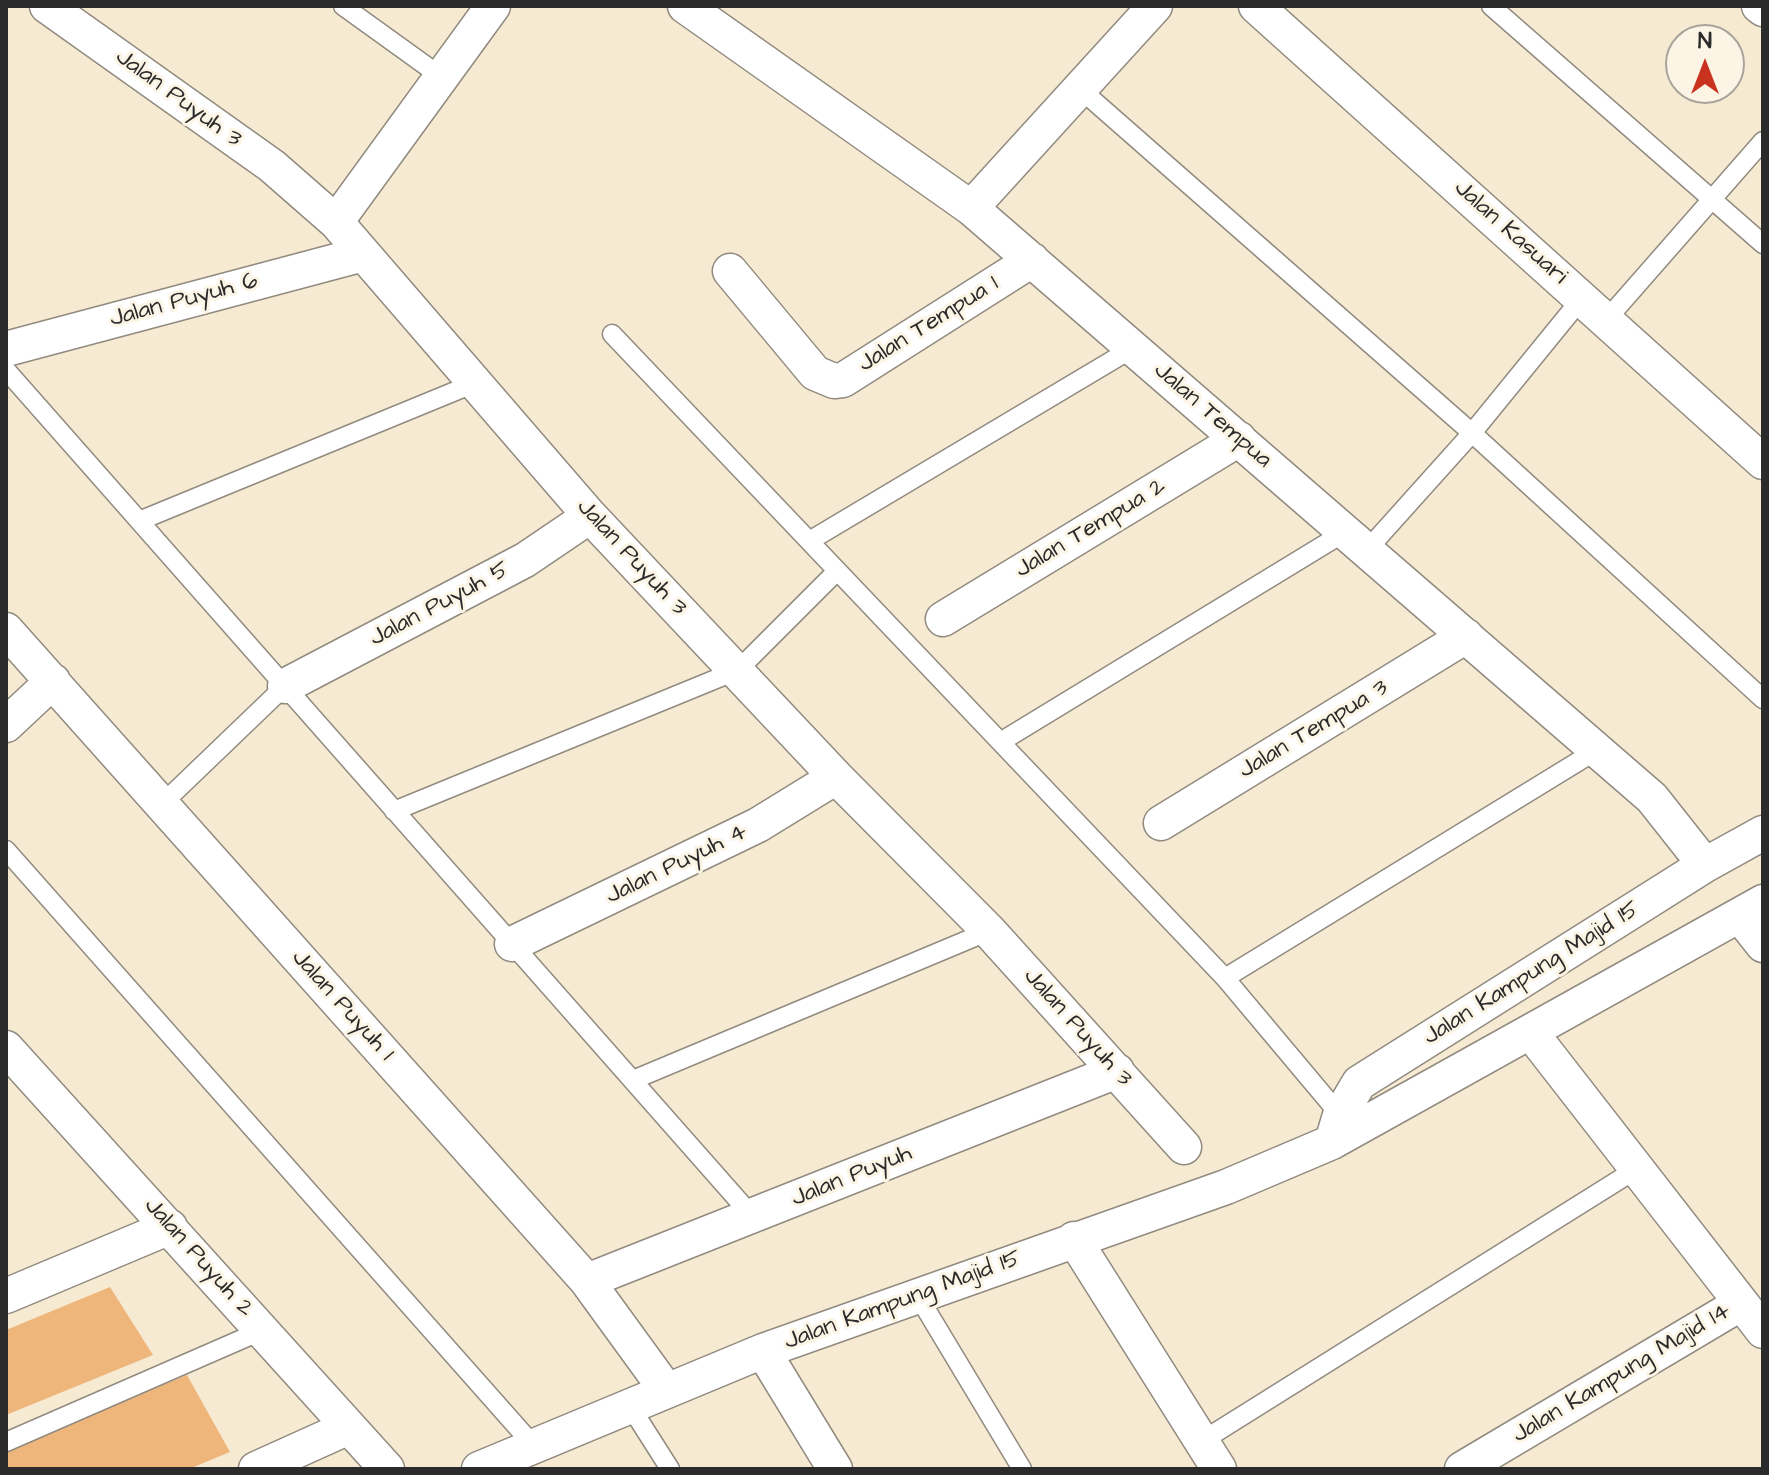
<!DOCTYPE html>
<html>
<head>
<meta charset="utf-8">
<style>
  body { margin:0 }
  #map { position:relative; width:1769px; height:1475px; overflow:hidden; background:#f7ead3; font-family:"Architects Daughter",sans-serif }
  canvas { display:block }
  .frame { position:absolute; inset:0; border:8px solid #2b2b2b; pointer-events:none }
  .north { position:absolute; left:1665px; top:24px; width:80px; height:80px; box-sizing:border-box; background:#fcf5e5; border:2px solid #a8a49b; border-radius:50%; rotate:0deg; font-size:22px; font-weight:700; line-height:32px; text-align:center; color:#2b2b2b }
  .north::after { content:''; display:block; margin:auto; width:28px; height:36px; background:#c8321e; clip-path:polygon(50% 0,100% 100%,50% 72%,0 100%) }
</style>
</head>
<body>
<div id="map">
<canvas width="1769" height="1475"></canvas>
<div class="frame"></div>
<div class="north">N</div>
</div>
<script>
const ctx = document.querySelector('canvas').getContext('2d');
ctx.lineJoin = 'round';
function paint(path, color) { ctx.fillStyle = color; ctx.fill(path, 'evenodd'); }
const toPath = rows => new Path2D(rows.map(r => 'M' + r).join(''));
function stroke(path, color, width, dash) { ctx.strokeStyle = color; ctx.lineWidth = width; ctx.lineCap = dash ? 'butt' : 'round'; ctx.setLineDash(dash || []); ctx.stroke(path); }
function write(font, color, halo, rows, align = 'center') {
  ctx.font = font + ' "Architects Daughter",sans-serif'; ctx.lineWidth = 6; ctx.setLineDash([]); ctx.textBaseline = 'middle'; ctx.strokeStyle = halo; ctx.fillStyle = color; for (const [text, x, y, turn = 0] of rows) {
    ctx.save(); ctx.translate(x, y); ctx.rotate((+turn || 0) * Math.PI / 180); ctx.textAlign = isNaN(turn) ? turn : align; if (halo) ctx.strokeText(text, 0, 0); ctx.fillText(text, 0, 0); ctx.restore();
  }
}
paint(toPath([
  [110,1287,153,1355,6,1415,6,1330],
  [187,1375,230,1452,189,1469,6,1469,6,1448]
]), '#eeb67b');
const lane = toPath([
  [343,6,443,78],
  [1491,6,1763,244],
  [1079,88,1472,433,1763,699],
  [1607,319,1763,141],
  [612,334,1225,978,1340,1115],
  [6,370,753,1217],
  [139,521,475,383],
  [811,540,1133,348],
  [1367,550,1472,433,1582,298],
  [1002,741,1345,532],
  [161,805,285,686],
  [394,811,738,670,837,571],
  [6,850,534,1446],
  [1225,978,1597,750],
  [633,1080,989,931],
  [918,1296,1022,1469],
  [630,1406,670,1469],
  [1202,1441,1638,1168],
  [6,1442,263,1330]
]);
const street = toPath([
  [47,6,272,166,336,222,590,516,836,777,989,931,1184,1147],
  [685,6,971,208,1652,798,1705,865],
  [1256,6,1763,462],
  [1759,6,1763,9],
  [971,208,1155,6],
  [336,222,493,6],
  [730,271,815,373,834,381,843,380,1032,260],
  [6,349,363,254],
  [943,619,1239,439],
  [6,630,587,1281,667,1391],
  [285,686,525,560,590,516],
  [6,725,53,681],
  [1161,823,1466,636],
  [1740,916,1763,945],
  [512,944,758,825,836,777],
  [1532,1034,1763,1331],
  [6,1048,387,1469],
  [1332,1142,1340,1115,1359,1083,1705,865,1763,833],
  [1074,1239,1219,1469],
  [587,1281,1117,1071],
  [6,1296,170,1227],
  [763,1351,835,1469],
  [256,1469,349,1427],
  [479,1469,763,1351,1226,1187,1332,1142,1763,902],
  [1462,1469,1740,1304]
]);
stroke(lane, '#918a7f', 21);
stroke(street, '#918a7f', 37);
stroke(lane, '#fff', 18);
stroke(street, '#fff', 34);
write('24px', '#2b2b2b', '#fcf5e5', [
  ["Jalan Puyuh 3",178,99,36],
  ["Jalan Kasuari",1510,233,42],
  ["Jalan Puyuh 6",184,301,-15],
  ["Jalan Tempua 1",929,325,-32],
  ["Jalan Tempua",1212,416,41],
  ["Jalan Tempua 2",1091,529,-31],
  ["Jalan Puyuh 3",631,558,47],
  ["Jalan Puyuh 5",440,605,-28],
  ["Jalan Tempua 3",1314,730,-31],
  ["Jalan Puyuh 4",677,865,-26],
  ["Jalan Kampung Majid 15",1532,974,-32],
  ["Jalan Puyuh 1",342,1006,48],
  ["Jalan Puyuh 3",1077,1028,48],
  ["Jalan Puyuh",852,1177,-22],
  ["Jalan Puyuh 2",198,1258,48],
  ["Jalan Kampung Majid 15",903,1301,-20],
  ["Jalan Kampung Majid 14",1622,1374,-31]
]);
</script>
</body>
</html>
